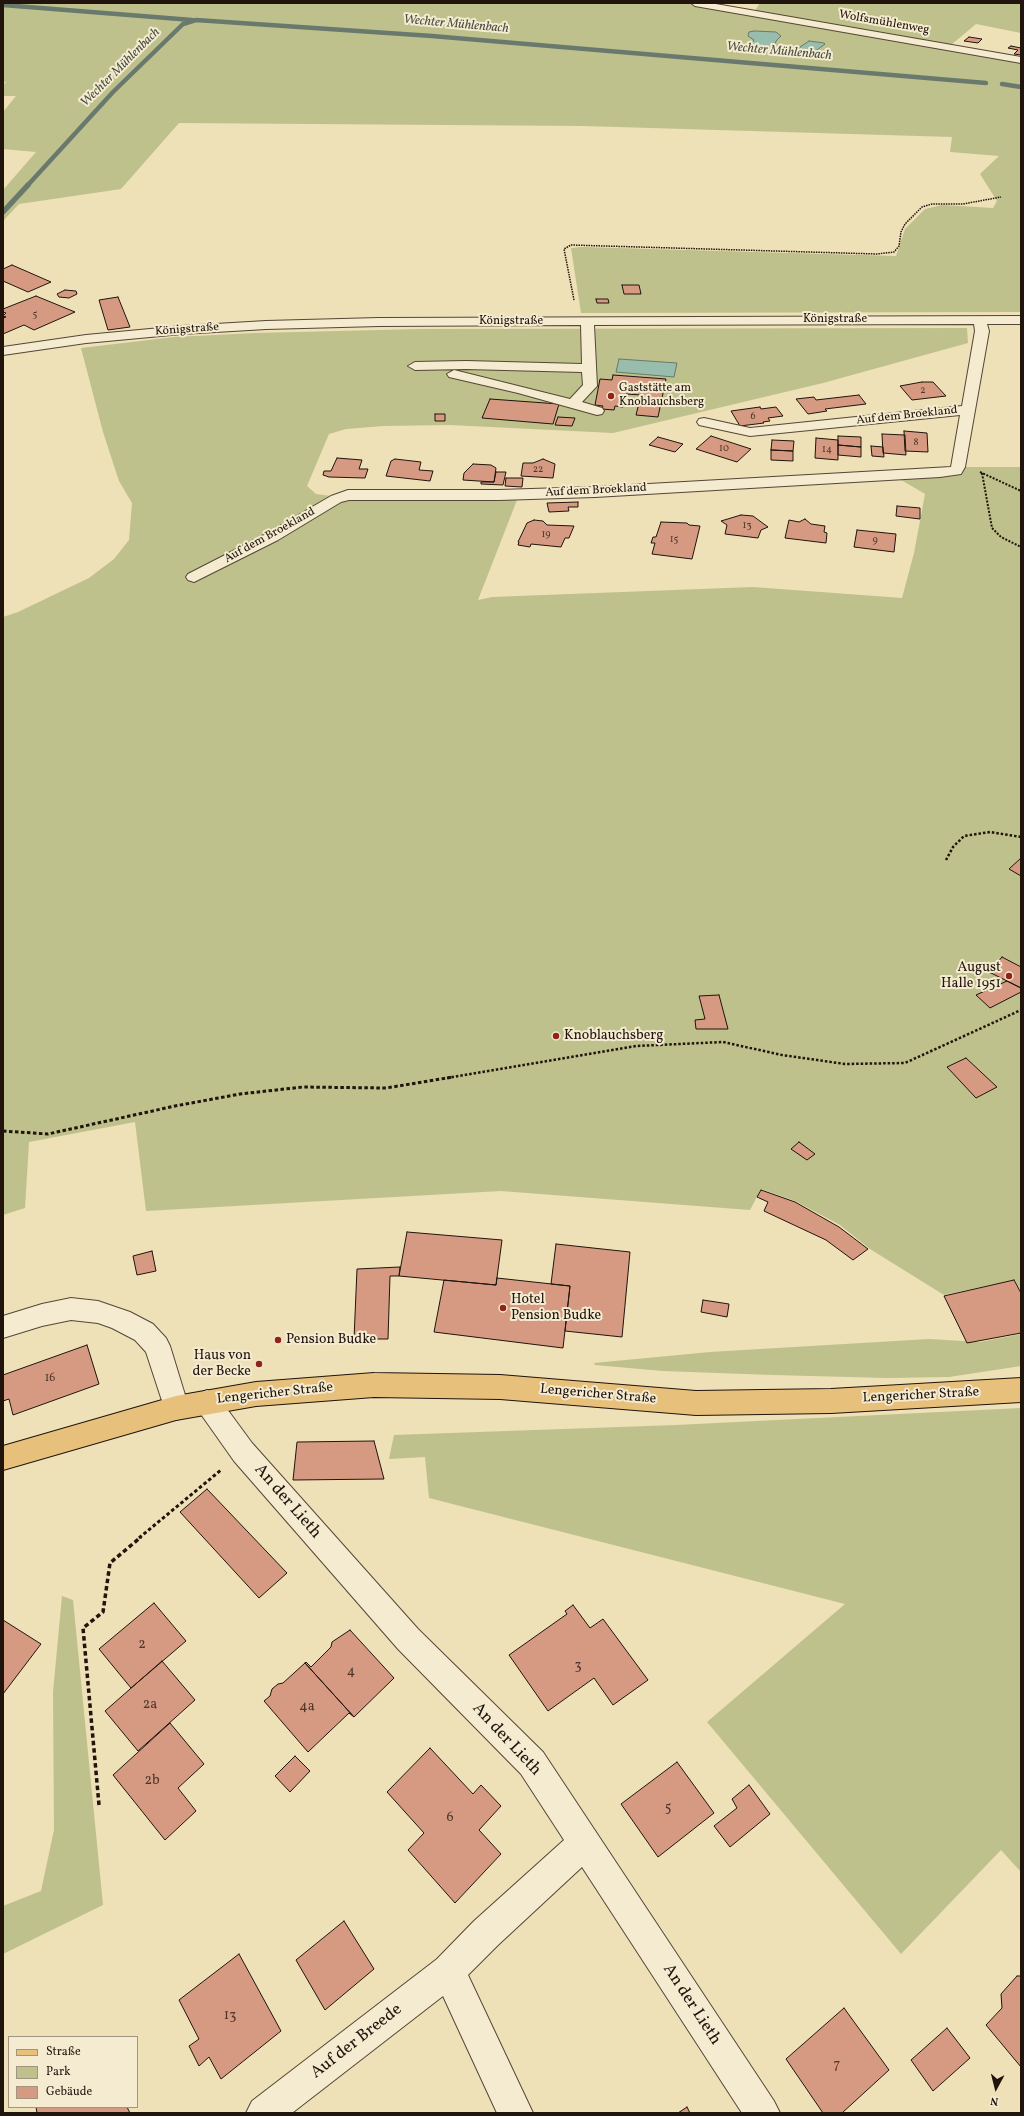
<!DOCTYPE html>
<html>
<head>
<meta charset="utf-8">
<style>
  body { margin:0 }
  #map { position:relative; width:1024px; height:2116px; overflow:hidden; background:#eee0b7; font-family:Vollkorn,serif }
  canvas { display:block }
  .frame { position:absolute; inset:0; border:4px solid #20140c; pointer-events:none }
  .legend { position:absolute; left:8px; top:2036px; width:130px; height:72px; box-sizing:border-box; background:#f4ebd0; border:1px solid #9f9582; margin:0; padding:5px 7px; list-style:none; font-size:12px; color:#20140c }
  .legend li { display:flex; align-items:center; gap:8px; height:20px }
  .legend b { width:20px; border:1px solid #9f9582 }
  .north { position:absolute; left:976px; top:2068px; width:40px; height:40px; -webkit-text-stroke:3px #f4ebd0; paint-order:stroke; rotate:187deg; font-size:11px; font-weight:700; line-height:16px; text-align:center; color:#20140c }
  .north::after { content:''; display:block; margin:auto; width:14px; height:18px; background:#20140c; clip-path:polygon(50% 0,100% 100%,50% 72%,0 100%) }
</style>
</head>
<body>
<div id="map">
<canvas width="1024" height="2116"></canvas>
<div class="frame"></div>
<ul class="legend">
<li><b style="height:5px;background:#e7c07c"></b>Straße</li>
<li><b style="height:11px;background:#bec18b"></b>Park</li>
<li><b style="height:11px;background:#d69a83"></b>Gebäude</li>
</ul>
<div class="north">N</div>
</div>
<script>
const ctx = document.querySelector('canvas').getContext('2d');
ctx.lineJoin = 'round';
function paint(path, color) { ctx.fillStyle = color; ctx.fill(path, 'evenodd'); }
const toPath = rows => new Path2D(rows.map(r => 'M' + r).join(''));
function stroke(path, color, width, dash) { ctx.strokeStyle = color; ctx.lineWidth = width; ctx.lineCap = dash ? 'butt' : 'round'; ctx.setLineDash(dash || []); ctx.stroke(path); }
function write(font, color, halo, rows, align = 'center') {
  ctx.font = font + ' Vollkorn,serif'; ctx.lineWidth = 4; ctx.setLineDash([]); ctx.textBaseline = 'middle'; ctx.strokeStyle = halo; ctx.fillStyle = color; for (const [text, x, y, turn = 0] of rows) {
    ctx.save(); ctx.translate(x, y); ctx.rotate((+turn || 0) * Math.PI / 180); ctx.textAlign = isNaN(turn) ? turn : align; if (halo) ctx.strokeText(text, 0, 0); ctx.fillText(text, 0, 0); ctx.restore();
  }
}
paint(toPath([
  [3,3,685,3,1021,62,1021,312,581,313,571,248,582,247,896,256,905,229,925,209,942,205,993,208,997,201,980,174,999,156,950,152,952,137,584,126,179,123,121,189,19,204,3,221,3,190,36,152,3,149,3,112,16,96,3,96,3,85,6,82,3,82],
  [754,31,781,36,776,41,774,48,768,50,752,43,754,40],
  [760,3,1021,3,1021,33,976,24,951,45,754,12],
  [967,328,968,343,823,383,613,433,450,425,383,426,346,429,329,434,307,486,316,494,362,500,517,500,478,600,492,597,753,587,902,598,914,553,925,494,886,471,944,467,1021,467,1021,1291,1014,1280,944,1295,870,1249,840,1225,795,1201,761,1189,750,1210,501,1191,146,1211,135,1122,29,1142,25,1208,3,1215,3,617,18,612,89,578,114,559,129,540,132,503,119,481,103,432,81,348,174,337,256,333,419,329],
  [1021,1334,1021,1366,949,1377,887,1378,773,1375,663,1371,595,1365,594,1363,710,1352,929,1339,980,1342],
  [1021,1408,1021,1872,1001,1850,901,1954,707,1722,845,1604,429,1498,425,1457,389,1459,394,1435,676,1425],
  [62,1596,73,1600,103,1905,3,1954,3,1906,41,1891,54,1830,53,1692]
]), '#bec18b');
const water = toPath([
  [754,31,776,32,781,36,776,41,774,48,756,48,751,45,754,40,748,36,749,32,754,31],
  [809,41,824,43,825,44,814,52,799,50,800,47,809,41],
  [619,359,677,363,674,377,616,372,619,359]
]);
paint(water, '#99bdad');
stroke(water, '#69796d', 1);
stroke(toPath([
  [3,5,192,20],
  [1002,84,1021,87],
  [27,186,113,92,183,24,196,20,432,36,986,83]
]), '#69796d', 4.5);
stroke(toPath([
  [3,212,28,185]
]), '#69796d', 5.5);
const building = toPath([
  [969,37,982,39,978,43,964,41,969,37],
  [1011,46,1021,48,1021,55,1014,54,1018,50,1008,48,1011,46],
  [12,265,51,282,28,292,3,281,3,269,12,265],
  [622,285,639,285,641,294,624,294,622,285],
  [65,290,76,291,77,294,69,298,59,297,57,294,65,290],
  [36,296,75,312,34,330,24,325,3,334,3,318,6,317,3,316,6,313,3,312,3,309,36,296],
  [118,297,130,327,108,330,99,300,118,297],
  [596,299,608,299,609,303,597,303,596,299],
  [613,375,666,379,658,417,636,415,641,395,626,394,623,407,615,406,614,410,602,409,603,406,595,405,600,379,612,380,613,375],
  [922,382,933,382,946,396,912,400,900,386,922,382],
  [859,395,866,404,825,409,827,411,808,414,796,399,814,397,816,400,859,395],
  [490,399,559,404,553,424,482,418,490,399],
  [760,407,761,409,776,407,783,416,768,418,770,421,763,422,764,423,740,426,731,411,760,407],
  [435,414,445,414,445,421,435,421,435,414],
  [558,417,575,418,572,426,555,425,558,417],
  [904,431,927,433,928,452,905,451,904,431],
  [882,434,905,435,906,455,883,453,882,434],
  [711,436,751,449,737,462,696,449,711,436],
  [838,436,861,437,861,447,838,445,838,436],
  [658,437,683,444,675,452,649,445,658,437],
  [816,438,838,440,838,460,815,458,816,438],
  [772,440,794,441,793,451,771,450,772,440],
  [838,445,861,447,861,457,838,455,838,445],
  [871,446,883,447,884,457,872,456,871,446],
  [771,450,793,451,793,461,771,460,771,450],
  [337,458,362,460,359,469,368,469,365,478,329,477,323,475,324,471,331,471,337,458],
  [395,459,421,462,419,470,433,471,430,481,386,476,391,461,395,459],
  [543,459,555,464,553,478,521,476,523,463,533,463,543,459],
  [473,464,491,465,496,468,494,482,463,480,464,473,473,464],
  [496,472,506,472,503,485,481,484,481,482,494,482,496,472],
  [506,478,523,478,522,487,505,486,506,478],
  [578,502,578,507,568,507,569,511,549,512,547,503,578,502],
  [897,506,920,508,920,519,896,516,897,506],
  [741,515,753,516,768,527,761,530,758,538,725,534,727,525,721,521,741,515],
  [805,519,811,524,825,526,824,532,827,533,826,543,785,538,789,520,799,522,805,519],
  [534,520,543,521,547,525,574,526,569,538,565,538,561,547,531,544,530,547,518,545,519,542,518,542,527,523,534,520],
  [661,522,687,523,689,525,700,526,692,559,652,554,655,543,651,543,653,537,656,537,661,522],
  [857,530,896,534,894,552,854,547,857,530],
  [1021,858,1021,876,1009,869,1021,858],
  [1002,957,1021,967,1021,988,989,972,1002,957],
  [1007,981,1021,988,1021,992,990,1008,976,995,1007,981],
  [719,995,728,1029,696,1029,695,1020,705,1019,699,996,719,995],
  [966,1058,997,1087,976,1098,947,1067,966,1058],
  [799,1142,815,1154,807,1160,791,1149,799,1142],
  [761,1190,795,1202,839,1227,868,1249,853,1260,826,1240,764,1211,768,1202,757,1197,761,1190],
  [407,1232,502,1240,496,1285,399,1276,407,1232],
  [556,1244,630,1252,622,1337,565,1331,570,1286,551,1284,556,1244],
  [152,1251,156,1271,137,1275,133,1256,152,1251],
  [400,1267,399,1276,390,1276,388,1339,354,1339,357,1269,400,1267],
  [497,1278,570,1286,563,1348,434,1332,444,1280,496,1285,497,1278],
  [1014,1280,1021,1293,1021,1333,967,1343,944,1296,1014,1280],
  [703,1300,729,1304,727,1317,701,1312,703,1300],
  [87,1345,99,1384,13,1415,9,1399,3,1401,3,1375,87,1345],
  [374,1441,384,1479,293,1480,297,1442,374,1441],
  [207,1489,287,1573,259,1598,180,1512,207,1489],
  [154,1603,186,1641,131,1688,99,1649,154,1603],
  [573,1605,590,1628,603,1619,648,1680,613,1705,594,1678,548,1711,509,1655,567,1614,565,1611,573,1605],
  [3,1620,41,1644,3,1694,3,1620],
  [350,1630,394,1678,354,1717,305,1663,306,1662,311,1667,331,1647,332,1642,350,1630],
  [162,1661,195,1700,138,1751,105,1711,162,1661],
  [305,1663,354,1717,349,1713,308,1752,264,1701,270,1696,272,1689,278,1684,283,1683,305,1663],
  [170,1723,204,1764,178,1788,196,1811,165,1840,113,1775,170,1723],
  [430,1748,473,1794,481,1785,501,1806,479,1830,501,1854,455,1903,408,1850,424,1833,387,1792,430,1748],
  [295,1756,310,1771,290,1792,275,1776,295,1756],
  [677,1762,714,1813,658,1857,621,1804,677,1762],
  [749,1785,770,1814,730,1847,714,1826,737,1808,732,1799,749,1785],
  [344,1921,374,1969,325,2010,296,1960,344,1921],
  [239,1954,281,2031,221,2079,209,2057,199,2066,189,2046,199,2039,179,2000,239,1954],
  [1017,1976,1021,1976,1021,2067,986,2025,1002,2008,1001,1994,1017,1976],
  [844,2008,889,2070,842,2113,823,2113,786,2059,844,2008],
  [947,2028,970,2058,933,2091,911,2060,947,2028],
  [36,2107,127,2107,130,2113,37,2113,36,2107],
  [687,2107,690,2113,678,2113,687,2107]
]);
paint(building, '#d69a83');
stroke(building, '#20140c', 1);
const minor = toPath([
  [691,3,710,3,1021,57,1021,63,695,6,691,3],
  [1021,316,1021,324,987,324,989,331,965,467,961,474,940,477,595,497,499,500,349,500,341,502,278,540,194,582,188,580,186,577,188,574,266,534,331,496,348,490,499,490,595,487,951,467,960,415,750,436,699,425,697,422,699,419,704,418,750,428,962,406,975,331,974,324,594,325,597,386,582,402,602,408,604,411,602,414,597,415,518,393,449,377,447,374,454,370,570,399,583,385,582,372,466,369,415,370,408,366,415,362,466,361,582,364,581,325,379,326,266,329,182,334,86,343,3,355,3,347,86,335,182,326,266,321,379,318,1021,316],
  [71,1298,98,1301,130,1312,153,1324,166,1338,170,1346,189,1408,185,1416,176,1420,167,1416,146,1352,135,1340,112,1328,98,1323,71,1320,42,1326,3,1338,3,1316,42,1304,71,1298],
  [207,1390,216,1394,252,1443,418,1629,543,1752,774,2101,780,2113,742,2113,582,1867,498,1945,468,1975,533,2113,497,2113,443,1996,292,2113,246,2113,252,2101,437,1959,474,1921,564,1840,521,1774,398,1649,234,1461,198,1410,194,1402,198,1394,207,1390]
]);
const major = toPath([
  [374,1373,500,1375,696,1391,831,1389,1021,1378,1021,1402,831,1413,696,1415,500,1399,374,1397,256,1406,176,1420,3,1470,3,1446,176,1396,256,1382,374,1373]
]);
stroke(minor, '#544737', 2);
stroke(major, '#20140c', 2);
stroke(toPath([
  [574,300,564,249,571,245,877,254,894,252,899,246,901,232,905,224,922,207,932,204,963,204,1001,197]
]), '#20140c', 1.5, [1.5, 1]);
stroke(toPath([
  [980,472,1021,491],
  [982,473,992,528,1001,537,1021,547]
]), '#20140c', 2, [2, 1.5]);
stroke(toPath([
  [946,860,953,847,964,836,990,832,1021,837],
  [447,1078,636,1046,723,1042,782,1055,845,1064,905,1063,1021,1010]
]), '#20140c', 2.5, [2.5, 2]);
stroke(toPath([
  [3,1131,48,1134,175,1106,240,1094,303,1087,386,1088,453,1077],
  [139,1538,221,1470]
]), '#20140c', 3, [3.5, 2.5]);
stroke(toPath([
  [99,1805,83,1628,103,1612,110,1563,141,1537]
]), '#20140c', 3.5, [4.5, 3]);
paint(minor, '#f4ebd0');
paint(major, '#e7c07c');
for (const [x, y, r, color] of [
  [611,396,4,"#8f2418"],
  [1009,976,4,"#8f2418"],
  [556,1036,4,"#8f2418"],
  [503,1308,4,"#8f2418"],
  [278,1340,4,"#8f2418"],
  [259,1364,4,"#8f2418"]
]) { const dot = new Path2D(); dot.arc(x, y, r, 0, 2 * Math.PI); ctx.fillStyle = color; ctx.fill(dot); stroke(dot, '#f4ebd0', 1.5); }
write('10px', '#4e362a', null, [
  ["5",35,315],
  ["2",923,391],
  ["6",753,417],
  ["8",916,443],
  ["10",724,449],
  ["14",827,450],
  ["22",538,470],
  ["13",747,526],
  ["19",546,535],
  ["15",674,540],
  ["9",875,541]
]);
write('12px', '#20140c', '#f4ebd0', [
  ["Wolfsmühlenweg",884,23,10],
  ["Königstraße",835,320],
  ["Königstraße",511,322],
  ["Königstraße",187,330,-4],
  ["Auf dem Broekland",907,416,-6],
  ["Auf dem Broekland",596,491,-3],
  ["Auf dem Broekland",270,536,-29]
]);
write('12px', '#20140c', '#f4ebd0', [
  ["Gaststätte am",619,389],
  ["Knoblauchsberg",619,403]
], 'left');
write('12px', '#4e362a', null, [
  ["16",50,1379]
]);
write('italic 13px', '#4a4f44', '#f4ebd0', [
  ["Wechter Mühlenbach",456,25,5],
  ["Wechter Mühlenbach",779,52,5],
  ["Wechter Mühlenbach",121,68,-45]
]);
write('14px', '#20140c', '#f4ebd0', [
  ["August",1001,968,"right"],
  ["Halle 1951",1001,984,"right"],
  ["Knoblauchsberg",564,1036],
  ["Hotel",511,1300],
  ["Pension Budke",511,1316],
  ["Pension Budke",286,1340],
  ["Haus von",251,1356,"right"],
  ["der Becke",251,1372,"right"]
], 'left');
write('14px', '#20140c', '#f4ebd0', [
  ["Lengericher Straße",275,1394,-6],
  ["Lengericher Straße",598,1395,5],
  ["Lengericher Straße",921,1396,-3]
]);
write('14px', '#4e362a', null, [
  ["2",142,1645],
  ["3",578,1666],
  ["4",351,1672],
  ["2a",150,1705],
  ["4a",307,1707],
  ["2b",152,1781],
  ["5",668,1808],
  ["6",450,1818],
  ["13",230,2016],
  ["7",837,2065]
]);
write('17px', '#20140c', '#f4ebd0', [
  ["An der Lieth",287,1502,49],
  ["An der Lieth",506,1740,47],
  ["An der Lieth",691,2005,57],
  ["Auf der Breede",357,2042,-38]
]);
</script>
</body>
</html>
